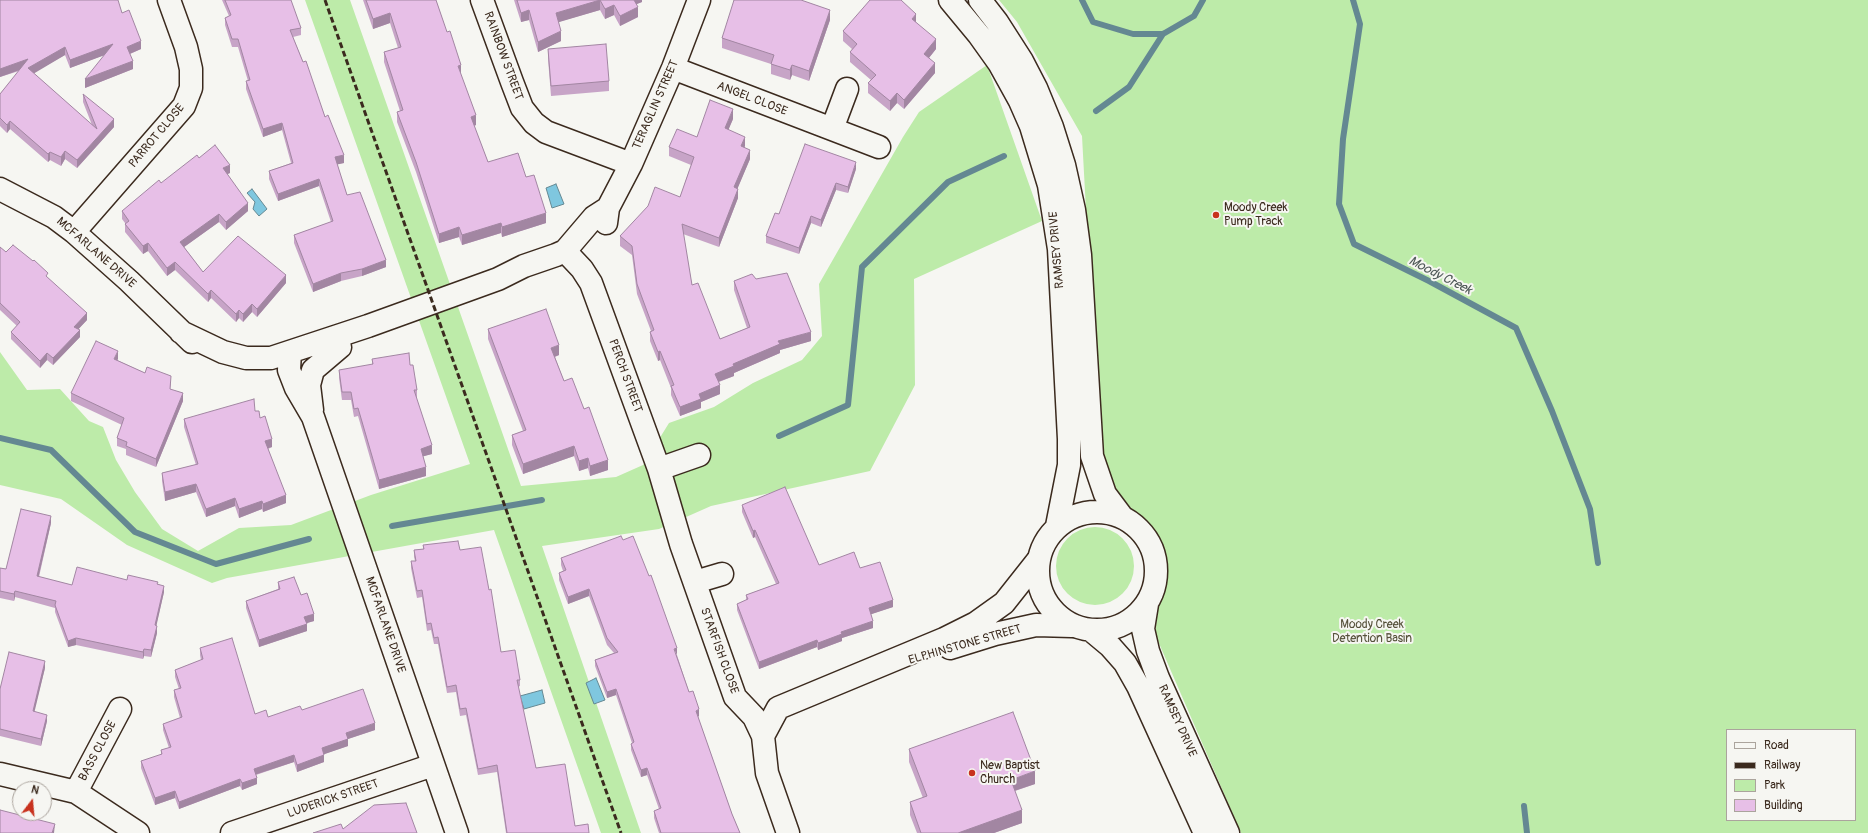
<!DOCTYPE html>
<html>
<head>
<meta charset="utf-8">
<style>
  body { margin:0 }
  #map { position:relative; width:1868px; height:833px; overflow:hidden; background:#f6f6f2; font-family:Pangolin,sans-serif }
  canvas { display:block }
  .legend { position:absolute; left:1726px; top:729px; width:130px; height:92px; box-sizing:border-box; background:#f6f6f2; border:1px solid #aba49d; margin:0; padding:5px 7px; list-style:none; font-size:12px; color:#3b2a1e }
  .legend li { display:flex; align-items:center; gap:8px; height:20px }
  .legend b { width:20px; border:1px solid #aba49d }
  .north { position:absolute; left:12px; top:781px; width:40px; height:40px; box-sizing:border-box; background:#f6f6f2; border:1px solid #aba49d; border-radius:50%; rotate:16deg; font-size:11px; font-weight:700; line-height:16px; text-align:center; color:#3b2a1e }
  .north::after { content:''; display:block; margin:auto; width:14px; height:18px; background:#c8321e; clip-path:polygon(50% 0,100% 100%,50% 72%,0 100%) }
</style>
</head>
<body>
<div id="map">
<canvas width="1868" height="833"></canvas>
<ul class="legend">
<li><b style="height:5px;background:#f6f6f2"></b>Road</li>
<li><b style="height:5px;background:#3b2a1e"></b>Railway</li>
<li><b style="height:11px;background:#bdeba9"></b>Park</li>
<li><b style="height:11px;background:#e7bfe7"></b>Building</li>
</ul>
<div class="north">N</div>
</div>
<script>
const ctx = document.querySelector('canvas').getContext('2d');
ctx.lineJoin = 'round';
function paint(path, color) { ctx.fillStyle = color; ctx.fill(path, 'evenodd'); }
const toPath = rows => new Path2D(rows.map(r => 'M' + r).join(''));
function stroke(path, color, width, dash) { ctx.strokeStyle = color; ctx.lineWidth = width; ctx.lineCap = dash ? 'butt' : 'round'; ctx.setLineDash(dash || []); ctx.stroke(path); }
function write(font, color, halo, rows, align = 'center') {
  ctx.font = font + ' Pangolin,sans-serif'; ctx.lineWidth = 4; ctx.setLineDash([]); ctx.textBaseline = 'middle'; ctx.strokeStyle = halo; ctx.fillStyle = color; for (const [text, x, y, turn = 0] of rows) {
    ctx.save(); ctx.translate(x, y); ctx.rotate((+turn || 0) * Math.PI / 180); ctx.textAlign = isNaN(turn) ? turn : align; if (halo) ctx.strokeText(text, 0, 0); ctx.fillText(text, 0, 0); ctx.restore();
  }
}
paint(toPath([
  [305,0,350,0,521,486,616,477,643,465,669,423,714,407,753,383,802,360,822,336,819,284,903,137,919,112,987,65,1042,221,914,279,915,385,870,471,711,506,659,529,542,546,641,833,601,833,494,530,227,578,212,583,127,545,61,499,0,485,0,352,27,390,60,389,89,421,103,427,116,460,135,492,162,529,198,551,239,528,291,525,371,495,470,464],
  [999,0,1868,0,1868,833,1241,833,1155,634,1159,600,1160,546,1106,476,1093,340,1082,136,1017,22],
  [1727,730,1855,730,1855,820,1727,820],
  '1056 566a39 39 0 1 1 78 0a39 39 0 1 1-78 0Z'
]), '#bdeba9');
const water = toPath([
  [556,184,564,204,552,208,546,188,556,184],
  [252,189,267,209,259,216,253,209,255,202,247,193,252,189],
  [596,678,605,700,594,704,586,683,596,678],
  [542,690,545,703,524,709,520,696,542,690]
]);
paint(water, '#7fc7df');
stroke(water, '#648892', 1);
stroke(toPath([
  [1082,0,1093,22,1133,34,1163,34,1194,16,1203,0],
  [1353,0,1360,24,1343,139,1339,204,1354,244,1429,281,1516,328,1552,411,1590,509,1598,563],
  [1096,111,1129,87,1163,34],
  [779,436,848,405,862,267,948,182,1004,156],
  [0,438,51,450,135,532,216,564,309,539],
  [392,526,542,500],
  [1524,806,1527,833]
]), '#648892', 6);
const street = toPath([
  [482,0,512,82,522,108,534,123,546,132,631,164],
  [673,68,879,147],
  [832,129,847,89],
  [0,189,54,217,74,232,129,281,192,342],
  [606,223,608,208,631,164,673,68,699,0],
  [74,232,184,106,191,88,191,69,186,47,169,0],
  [565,251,582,269,591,283,659,469,699,455],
  [181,332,223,352,246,358,271,358,368,326,498,279,524,266,556,255,565,251,594,217,608,208],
  [290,352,289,370,296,388,313,417,457,833],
  [312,410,309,385,313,370,340,347],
  [659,469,681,544,735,697,754,717,763,736],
  [695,582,722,574],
  [950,648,995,634,1036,625,1072,626],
  [0,774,76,792,138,833],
  [76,792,120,709],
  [232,833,433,765],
  [788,833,767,773,763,736,778,708,944,639,976,623,1004,603,1038,560]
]);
const secondary = toPath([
  [950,0,979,35,999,63,1020,101,1031,126,1049,185,1059,249,1069,439,1069,465,1057,526],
  [980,0,997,22,1022,61,1036,88,1052,127,1064,165,1074,210,1080,255,1092,456,1105,494,1123,518],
  '1038 571a59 59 0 1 1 118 0a59 59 0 1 1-118 0Z',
  [1147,604,1143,629,1148,651,1158,678,1228,833],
  [1092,631,1110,646,1125,663,1138,686,1205,833]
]);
stroke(street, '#3b2a1e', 25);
stroke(secondary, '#3b2a1e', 25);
stroke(street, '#f6f6f2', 22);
stroke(secondary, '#f6f6f2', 22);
stroke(toPath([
  [325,0,621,833]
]), '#3b2a1e', 3, [6, 3]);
paint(toPath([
  [0,0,122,13,141,49,130,54,133,69,85,88,104,55,70,68,65,55,33,73,92,125,83,102,83,94,114,127,77,168,65,159,61,166,50,160,48,162,10,129,7,133,0,126,0,94,19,71,0,77],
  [222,0,278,0,301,28,301,35,293,37,344,163,337,164,347,195,386,267,362,276,341,281,313,292,294,243,294,235,331,222,319,186,278,201,269,179,269,171,291,163,282,130,263,137,246,89,246,81,248,81,238,47,232,47,225,25,225,18,229,16],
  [363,0,436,0,461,75,476,125,474,126,488,162,526,177,546,223,502,237,501,233,462,245,459,237,439,243,416,172,397,122,397,112,400,111,384,62,384,52,398,48,390,23,373,29],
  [514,0,642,0,642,2,636,4,638,17,620,26,614,15,605,19,600,10,558,22,561,41,538,52,529,20,521,22],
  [830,20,809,81,792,75,790,80,771,74,771,64,722,48,722,38],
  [916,22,936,49,929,58,935,73,904,109,897,103,890,111,868,93,868,83,871,80,850,62,850,52,852,49,843,41,843,31],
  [548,49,609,81,609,91,551,96,548,59],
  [733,119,728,130,745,146,744,147,750,159,737,189,738,198,719,247,683,234,692,285,720,339,747,328,734,290,734,281,811,341,780,350,780,353,734,373,734,376,719,382,720,394,701,402,701,408,680,416,671,395,671,388,660,360,658,361,650,341,650,332,651,331,637,294,632,255,620,246,620,236,680,197,691,165,669,156,669,147,697,137],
  [199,158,230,173,227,174,248,211,226,230,219,222,184,247,203,272,286,283,257,317,252,312,243,322,239,318,236,322,211,298,208,302,175,270,167,276,148,251,143,254,125,232,125,223,122,219,122,211],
  [856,169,848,193,836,190,821,227,811,223,799,254,766,243,766,236,779,214],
  [0,247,6,252,48,278,87,320,78,329,80,337,53,365,47,360,40,368,11,339,11,332,17,326,0,310],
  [488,329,559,355,555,357,564,381,608,470,590,476,588,468,579,471,574,456,523,474,512,445,512,435,523,431,488,339],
  [118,359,117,360,145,373,171,384,170,389,183,401,156,467,126,455,126,449,117,446,117,438,122,425,71,401,71,393],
  [372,359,410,365,417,390,417,398,416,398,432,454,423,456,426,476,379,489,358,416,354,417,351,400,342,400,339,378,339,370,372,365],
  [255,411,260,418,272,447,268,449,286,503,263,512,262,509,239,518,235,506,206,517,196,492,165,501,162,481,162,473,196,465,184,427,184,419],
  [742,505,819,565,860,568,893,607,871,614,873,628,842,638,842,641,818,650,817,647,759,669,737,610,737,604,746,600,746,595,776,584,755,537,753,538,742,512],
  [51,523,39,577,72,585,127,580,158,584,164,592,156,626,157,633,151,657,144,656,143,659,76,645,68,647,55,612,55,608,15,597,14,601,0,598,0,568,6,569],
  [423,545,460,550,489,590,501,652,520,680,520,686,518,687,536,768,575,826,589,833,506,833,497,772,478,775,466,715,460,716,456,692,447,693,438,644,434,644,431,630,427,631,422,597,417,598,411,568,411,561,415,561,414,557,414,550,423,549],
  [561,558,677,655,689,692,699,716,698,717,732,814,740,833,659,833,654,818,654,811,659,809,647,775,641,777,631,750,631,744,632,743,616,695,607,698,595,666,595,660,614,653,607,645,589,596,568,604,559,580,559,573,563,571,561,565],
  [278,582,301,595,314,621,306,623,307,631,259,647,246,608,246,601,278,589],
  [200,648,255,714,268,717,302,710,375,730,348,739,348,746,324,754,324,762,297,772,294,762,256,775,257,784,242,790,240,786,179,809,175,798,155,805,141,768,141,761,161,755,161,750,169,748,163,730,163,724,180,718,174,697,174,690,179,689,175,677,175,670,201,660,200,655],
  [45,668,34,711,47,721,41,746,0,736,0,689],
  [909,749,1035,784,1015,791,1022,823,994,833,917,833,910,815,910,802,923,798,909,762]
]), '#c7a4c7');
paint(toPath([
  [600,0,600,10,556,23,556,13],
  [632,0,642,0,642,2,632,6],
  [614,5,614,15,605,19,605,9],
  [638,7,638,17,620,26,620,16],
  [529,10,529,20,521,22,521,13],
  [830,10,830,20,809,81,809,71],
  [390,13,390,23,373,29,373,19],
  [916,14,916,24,912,19],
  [561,31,561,41,538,52,538,42],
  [936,39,936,49,924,64,924,54],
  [141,41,141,49,127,55,127,47],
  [113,44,113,52,70,68,70,60],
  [65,47,65,55,28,77,28,68],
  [28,59,28,67,0,77,0,69],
  [133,61,133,69,85,88,85,79],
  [935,63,935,73,904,109,904,100],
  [461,65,461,75,458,66],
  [792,65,792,75,790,80,790,70],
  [897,93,897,103,890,111,890,101],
  [733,109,733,119,725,138,725,128],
  [476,115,476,125,471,127,471,117],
  [114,119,114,127,77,168,77,160],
  [10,121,10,129,7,133,7,125],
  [282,123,282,130,263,137,263,129],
  [745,137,745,146,741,155,741,146],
  [750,150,750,159,734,197,734,187],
  [65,151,65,159,61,166,61,157],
  [50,152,50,160,48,162,48,154],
  [344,155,344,163,335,165,335,157],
  [856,162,856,169,848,193,848,187],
  [230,165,230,173,223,176,223,168],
  [319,179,319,186,278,201,278,194],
  [836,183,836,190,821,227,821,220],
  [738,189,738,198,719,247,719,238],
  [248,203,248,211,226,230,226,222],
  [546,213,546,223,502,237,502,227],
  [219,214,219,222,180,250,180,242],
  [811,216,811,223,799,254,799,248],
  [501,223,501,233,462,245,462,235],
  [459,227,459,237,439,243,439,234],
  [148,243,148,251,143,254,143,246],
  [386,260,386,267,362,276,362,269],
  [175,262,175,270,167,276,167,268],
  [341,273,341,281,313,292,313,284],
  [286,275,286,283,257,317,257,309],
  [211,290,211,298,208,302,208,294],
  [252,304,252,312,243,322,243,314],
  [239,310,239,318,236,322,236,314],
  [87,313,87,320,74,334,74,327],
  [80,330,80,337,53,365,53,358],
  [811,332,811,341,780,350,780,353,734,373,734,376,715,383,715,374,733,364,778,341],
  [559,345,559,355,551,358,551,348],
  [118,351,118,359,114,367,114,359],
  [660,351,660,360,658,361,658,352],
  [47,353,47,360,40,368,40,361],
  [720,385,720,394,701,402,701,408,680,416,680,407,699,394],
  [183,393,183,401,156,467,156,459],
  [272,439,272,447,265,449,265,441],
  [432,445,432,454,421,457,421,449],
  [574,446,574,456,523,474,523,464],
  [588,458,588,468,579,471,579,461],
  [608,460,608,470,590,476,590,466],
  [426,467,426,476,379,489,379,480],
  [196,484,196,492,165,501,165,492],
  [286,495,286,503,263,512,263,504],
  [235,498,235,506,206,517,206,509],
  [262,501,262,509,239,518,239,509],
  [51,516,51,523,37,583,37,576],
  [755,530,755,537,753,538,753,531],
  [164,586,164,592,155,632,155,625],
  [589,589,589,596,568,604,568,597],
  [15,591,15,597,14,601,14,594],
  [893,600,893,607,869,615,869,608],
  [314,614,314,621,304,624,304,617],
  [873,621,873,628,842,638,842,641,818,650,818,643,841,632],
  [307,624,307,631,259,647,259,640],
  [157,626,157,633,151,657,151,650],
  [76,638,76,645,68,647,68,641],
  [817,640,817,647,759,669,759,662],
  [677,648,677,655,674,649],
  [144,649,144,656,143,659,143,652],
  [45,661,45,668,33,718,33,711],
  [616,689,616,695,607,698,607,692],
  [699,709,699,716,696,717,696,711],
  [47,715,47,721,41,746,41,739],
  [375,723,375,730,348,739,348,746,322,755,322,748,346,733],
  [294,755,294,762,254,775,254,769],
  [324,755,324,762,297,772,297,765],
  [647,768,647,775,641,777,641,770],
  [1035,771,1035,784,1011,792,1011,780],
  [257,778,257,784,242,790,242,783],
  [240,779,240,786,179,809,179,802],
  [175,791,175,798,155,805,155,798],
  [1022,810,1022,823,994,833,958,833],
  [55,824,54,833,52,833]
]), '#a286a2');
const building = toPath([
  [0,0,118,0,122,13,129,10,141,41,127,47,133,61,85,79,113,44,70,60,65,47,28,68,97,129,83,94,114,119,77,160,65,151,61,157,50,152,48,154,10,121,7,125,0,118,0,94,28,59,0,69,0,0],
  [225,0,291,0,301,28,290,30,303,62,306,61,325,117,328,115,344,155,335,157,347,195,360,192,386,260,362,269,341,273,313,284,294,235,333,221,319,179,278,194,269,171,293,163,282,123,263,129,246,81,250,80,238,39,232,39,225,18,231,15,225,0],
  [366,0,436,0,447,32,450,31,461,65,458,66,476,115,471,117,488,162,518,153,526,177,534,175,546,213,502,227,501,223,462,235,459,227,439,234,416,162,397,112,403,110,384,52,401,47,390,13,373,19,366,0],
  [517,0,600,0,556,13,561,31,538,42,529,10,521,13,517,0],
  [600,0,634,0,638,7,620,16,614,5,605,9,600,0],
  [734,0,801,0,830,10,809,71,792,65,790,70,771,64,774,55,722,38,734,0],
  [870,0,901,0,916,14,912,19,936,39,924,54,935,63,904,100,897,93,890,101,868,83,876,75,850,52,857,44,843,31,870,0],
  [606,44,609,81,551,86,548,49,606,44],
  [710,100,733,109,725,128,745,137,741,146,750,150,734,187,738,189,719,238,682,224,692,285,698,283,720,339,750,327,734,281,752,274,756,279,787,273,811,332,778,341,780,344,733,364,734,366,715,374,720,385,699,394,701,399,680,407,671,386,674,385,660,351,658,352,650,332,654,330,637,284,632,246,620,236,648,206,655,187,680,197,694,157,669,147,677,129,697,137,710,100],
  [805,144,856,162,848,187,836,183,821,220,811,216,799,248,766,236,775,213,779,214,805,144],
  [215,145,230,165,223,168,248,203,226,222,219,214,180,242,203,272,238,236,286,275,257,309,252,304,243,314,239,310,236,314,211,290,208,294,175,262,167,268,148,243,143,246,125,224,129,221,122,211,159,180,161,183,197,155,199,158,215,145],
  [13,245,33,261,34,260,48,273,46,276,87,313,74,327,80,330,53,358,47,353,40,361,11,332,20,322,0,303,0,247,6,252,13,245],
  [546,309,559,345,551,348,564,381,572,378,584,409,589,407,608,460,590,466,588,458,579,461,574,446,523,464,512,435,526,430,488,329,546,309],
  [96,341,118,351,114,359,145,373,147,367,171,376,170,389,183,393,156,459,126,446,127,442,117,438,124,418,71,393,96,341],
  [409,353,410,365,413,365,417,390,414,390,432,445,421,449,426,467,379,480,358,408,354,409,351,392,342,392,339,370,373,364,372,359,409,353],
  [254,399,255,411,259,411,260,418,265,416,272,439,265,441,286,495,263,504,262,501,239,509,235,498,206,509,196,484,165,492,162,473,198,464,184,419,254,399],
  [785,487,819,565,854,552,860,568,880,562,893,600,869,608,873,621,841,632,842,634,818,643,817,640,759,662,737,604,748,599,746,595,779,583,755,530,753,531,742,505,785,487],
  [21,509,51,516,37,576,72,585,77,567,127,580,128,575,158,582,157,584,164,586,155,625,157,626,151,650,144,649,143,652,76,638,68,641,55,605,56,601,15,591,14,594,0,591,0,568,6,569,21,509],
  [621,536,623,540,633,536,649,576,651,575,677,648,674,649,689,692,693,691,699,709,696,711,732,814,740,833,661,833,654,811,661,808,647,768,641,770,631,744,634,742,616,689,607,692,595,660,618,652,607,638,589,589,568,597,559,573,566,570,561,558,621,536],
  [458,541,460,550,481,547,489,590,491,589,501,652,515,650,520,680,517,680,536,768,565,764,575,826,588,824,589,833,507,833,497,765,478,769,466,708,460,709,456,685,447,687,438,637,434,638,431,623,427,624,422,590,417,591,411,561,416,561,414,550,424,549,423,545,458,541],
  [294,577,301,595,307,593,314,614,304,617,307,624,259,640,246,601,280,589,278,582,294,577],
  [232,638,255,714,266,710,268,717,300,706,302,710,363,689,375,723,346,733,348,739,322,748,324,755,297,765,294,755,254,769,257,778,242,783,240,779,179,802,175,791,155,798,141,761,162,754,161,750,171,747,163,724,182,717,174,690,181,688,175,670,203,659,200,648,232,638],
  [9,652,45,661,33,711,47,715,41,739,0,729,0,689,9,652],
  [1013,712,1035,771,1011,780,1022,810,958,833,921,833,910,802,927,796,909,749,1013,712],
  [406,803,417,833,313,833,341,824,343,829,374,805,406,803],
  [0,810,55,824,52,833,0,833,0,810]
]);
paint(building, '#e7bfe7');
stroke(building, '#a286a2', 1);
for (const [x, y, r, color] of [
  [1216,215,4,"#c8321e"],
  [972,773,4,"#c8321e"]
]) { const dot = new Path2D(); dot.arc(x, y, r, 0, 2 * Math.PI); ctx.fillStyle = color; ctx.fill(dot); stroke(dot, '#f6f6f2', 1.5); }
write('12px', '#3b2a1e', '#f6f6f2', [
  ["RAINBOW STREET",503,56,70],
  ["ANGEL CLOSE",752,99,21],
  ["TERAGLIN STREET",656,105,-66],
  ["PARROT CLOSE",157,136,-50],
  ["RAMSEY DRIVE",1057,250,-95],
  ["MCFARLANE DRIVE",96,253,41],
  ["PERCH STREET",625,376,70],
  ["MCFARLANE DRIVE",385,625,71],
  ["ELPHINSTONE STREET",965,645,-16],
  ["STARFISH CLOSE",719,651,70],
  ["RAMSEY DRIVE",1177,721,66],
  ["BASS CLOSE",98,751,-62],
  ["LUDERICK STREET",333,799,-19]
]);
write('12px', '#3b2a1e', '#f6f6f2', [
  ["Moody Creek",1224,208],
  ["Pump Track",1224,222],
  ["New Baptist",980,766],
  ["Church",980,780]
], 'left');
write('12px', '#55513a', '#f6f6f2', [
  ["Moody Creek",1372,625],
  ["Detention Basin",1372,639]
]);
write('italic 13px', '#4f5958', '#f6f6f2', [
  ["Moody Creek",1440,276,27]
]);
</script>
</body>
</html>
